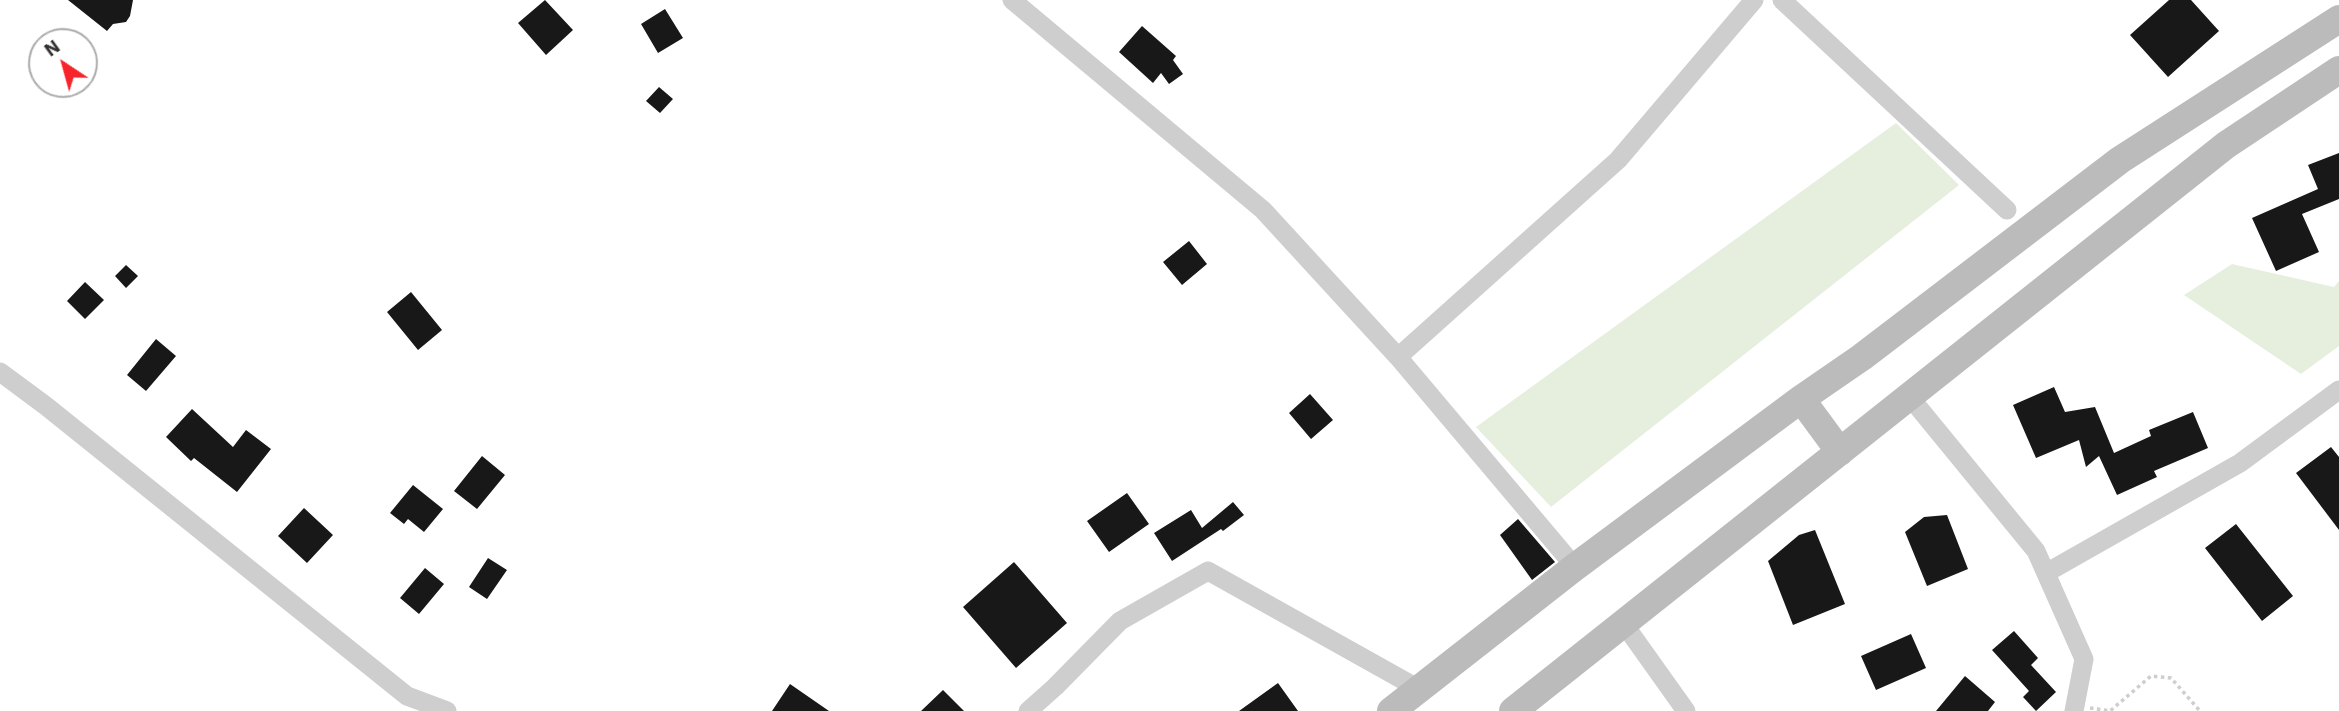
<!DOCTYPE html>
<html>
<head>
<meta charset="utf-8">
<style>
  body { margin:0 }
  #map { position:relative; width:2339px; height:711px; overflow:hidden; background:#fff; font-family:"IBM Plex Sans",sans-serif }
  canvas { display:block }
  .north { position:absolute; left:28px; top:28px; width:70px; height:70px; box-sizing:border-box; background:#fff; border:2px solid #adadad; border-radius:50%; rotate:324deg; font-size:19px; font-weight:700; line-height:28px; text-align:center; color:#313131 }
  .north::after { content:''; display:block; margin:auto; width:24px; height:32px; background:#f5252b; clip-path:polygon(50% 0,100% 100%,50% 72%,0 100%) }
</style>
</head>
<body>
<div id="map">
<canvas width="2339" height="711"></canvas>
<div class="north">N</div>
</div>
<script>
const ctx = document.querySelector('canvas').getContext('2d');
ctx.lineJoin = 'round';
function paint(path, color) { ctx.fillStyle = color; ctx.fill(path, 'evenodd'); }
const toPath = rows => new Path2D(rows.map(r => 'M' + r).join(''));
function stroke(path, color, width, dash) { ctx.strokeStyle = color; ctx.lineWidth = width; ctx.lineCap = dash ? 'butt' : 'round'; ctx.setLineDash(dash || []); ctx.stroke(path); }
paint(toPath([
  [1896,123,1959,185,1551,507,1476,427],
  [2232,264,2334,287,2339,281,2339,346,2301,374,2184,295]
]), '#e6efde');
paint(toPath([
  [68,0,133,0,130,16,126,22,113,24,107,31],
  [545,0,573,30,546,55,518,23],
  [2169,0,2191,0,2219,31,2168,77,2130,35],
  [665,9,683,38,658,53,641,24],
  [1142,26,1176,56,1173,60,1183,74,1169,84,1161,73,1153,83,1119,52],
  [659,87,673,99,660,113,646,101],
  [2339,153,2339,199,2302,214,2319,252,2276,271,2252,218,2318,189,2308,165],
  [1189,241,1207,264,1182,285,1163,262],
  [126,265,138,276,126,288,115,276],
  [85,282,104,300,85,319,67,301],
  [411,292,442,330,418,350,387,312],
  [156,339,176,356,146,391,127,375],
  [2054,387,2065,412,2095,407,2114,453,2151,436,2149,430,2193,412,2208,448,2154,471,2157,477,2117,495,2099,456,2086,467,2079,440,2036,458,2013,405],
  [1310,394,1333,420,1311,439,1289,413],
  [192,409,233,447,246,430,271,449,237,492,194,458,191,461,166,437],
  [2331,447,2339,457,2339,530,2296,473],
  [482,456,505,475,477,509,454,491],
  [413,485,443,509,424,532,408,519,404,524,390,513],
  [1127,493,1149,524,1109,552,1087,521],
  [1233,502,1244,515,1223,531,1221,529,1172,561,1154,533,1191,510,1202,528],
  [304,508,333,535,307,563,278,536],
  [1947,515,1968,569,1927,586,1905,532,1924,517],
  [1518,519,1555,562,1532,580,1500,535],
  [2236,524,2293,596,2262,621,2205,548],
  [1815,530,1845,604,1793,625,1768,561,1799,535],
  [488,558,507,570,487,599,469,587],
  [1014,562,1067,623,1016,668,963,607],
  [425,568,444,584,419,614,400,598],
  [2014,631,2038,658,2031,665,2056,692,2036,711,2023,697,2029,691,1992,650],
  [1911,634,1926,668,1876,690,1861,656],
  [1965,676,1995,702,1988,711,1936,711],
  [1278,683,1298,711,1239,711],
  [790,684,829,711,772,711],
  [943,690,964,711,921,711]
]), '#181818');
stroke(toPath([
  [2090,708,2110,711,2151,676,2171,678,2200,711]
]), '#cecece', 3.5, [3.5, 3.5]);
stroke(toPath([
  [1012,0,1263,210,1398,357,1575,567],
  [1782,0,2007,210],
  [1398,357,1618,160,1754,0],
  [0,372,46,406,407,696,447,711],
  [1909,396,2036,551,2084,659,2074,711],
  [2046,573,2240,463,2339,390],
  [1624,624,1686,711],
  [1028,711,1055,687,1120,621,1208,571,1419,689]
]), '#cecece', 19);
stroke(toPath([
  [1801,399,1840,452],
  [1391,711,1575,567,1801,399,1862,357,2120,160,2339,19],
  [1513,711,2226,145,2339,70]
]), '#bbb', 28);
</script>
</body>
</html>
